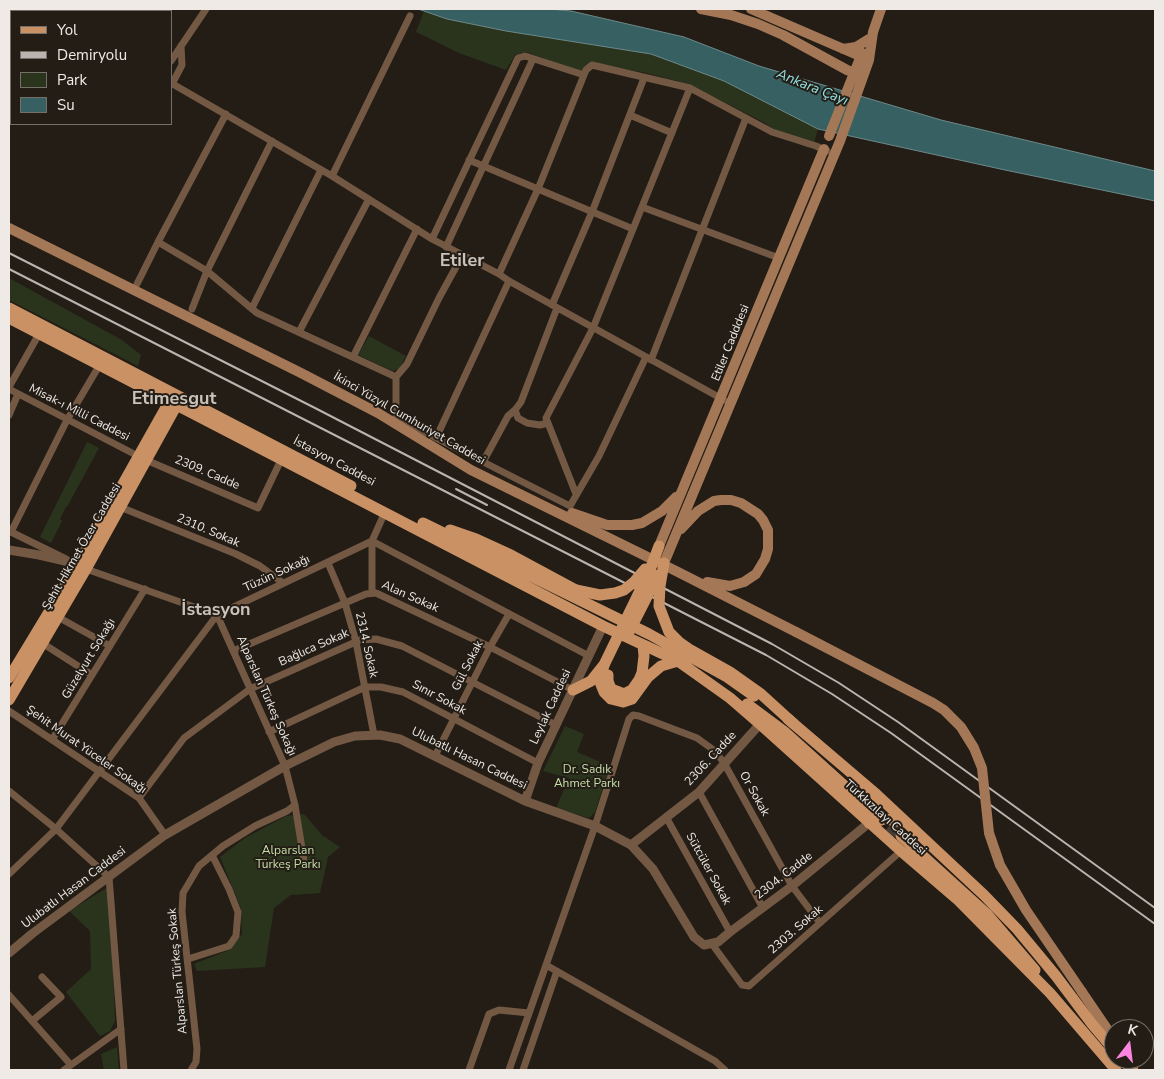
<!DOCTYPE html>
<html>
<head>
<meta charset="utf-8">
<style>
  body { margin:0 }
  #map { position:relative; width:1164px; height:1079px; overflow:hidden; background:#231d16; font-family:"Nunito Sans",sans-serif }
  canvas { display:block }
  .frame { position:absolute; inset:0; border:10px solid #efeae6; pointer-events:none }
  .legend { position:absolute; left:10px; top:10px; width:162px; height:115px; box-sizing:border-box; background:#231d16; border:1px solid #756f69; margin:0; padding:6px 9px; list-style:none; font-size:15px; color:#efeae6 }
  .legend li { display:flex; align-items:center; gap:10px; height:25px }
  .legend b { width:25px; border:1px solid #756f69 }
  .north { position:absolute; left:1104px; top:1019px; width:50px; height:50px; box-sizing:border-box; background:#231d16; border:1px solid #756f69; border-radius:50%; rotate:15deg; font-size:14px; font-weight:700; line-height:20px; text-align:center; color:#efeae6 }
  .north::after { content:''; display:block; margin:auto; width:18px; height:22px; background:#fe85df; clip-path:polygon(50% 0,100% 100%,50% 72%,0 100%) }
</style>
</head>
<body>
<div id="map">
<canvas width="1164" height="1079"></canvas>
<div class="frame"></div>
<ul class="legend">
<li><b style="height:6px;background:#ca9165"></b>Yol</li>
<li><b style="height:6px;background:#b9b4af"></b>Demiryolu</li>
<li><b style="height:14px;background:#2a341d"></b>Park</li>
<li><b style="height:14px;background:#366061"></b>Su</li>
</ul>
<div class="north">K</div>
</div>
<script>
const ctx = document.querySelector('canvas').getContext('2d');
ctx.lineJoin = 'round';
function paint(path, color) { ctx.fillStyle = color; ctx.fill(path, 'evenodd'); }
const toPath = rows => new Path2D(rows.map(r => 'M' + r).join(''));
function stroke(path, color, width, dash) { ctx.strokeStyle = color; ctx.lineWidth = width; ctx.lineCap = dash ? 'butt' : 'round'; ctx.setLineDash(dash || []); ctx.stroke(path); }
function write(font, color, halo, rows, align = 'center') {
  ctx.font = font + ' "Nunito Sans",sans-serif'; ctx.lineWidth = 4; ctx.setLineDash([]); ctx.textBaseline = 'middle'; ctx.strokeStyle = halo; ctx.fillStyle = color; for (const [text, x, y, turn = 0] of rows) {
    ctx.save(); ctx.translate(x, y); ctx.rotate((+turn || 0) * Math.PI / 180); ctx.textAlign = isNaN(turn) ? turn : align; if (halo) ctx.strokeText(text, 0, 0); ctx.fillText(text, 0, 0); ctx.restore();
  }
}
paint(toPath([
  [424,11,447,19,506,31,651,54,724,81,818,129,814,143,808,148,783,137,765,123,689,84,642,72,594,65,581,72,526,52,515,55,506,70,459,53,416,32],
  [9,278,122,340,141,355,138,366,9,300],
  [369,336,406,356,399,369,393,371,358,355],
  [87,442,99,448,67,507,66,507,60,519,62,521,51,543,40,537],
  [565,726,584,734,577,752,610,766,595,812,589,818,556,808,569,778,543,771],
  [304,814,322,835,340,847,328,857,320,893,291,895,274,908,265,967,197,971,194,964,229,950,242,934,241,908,220,857,245,838,286,816],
  [110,886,115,1021,110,1031,100,1036,66,992,91,969,90,931,69,911],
  [117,1047,119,1070,104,1070,101,1054]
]), '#2a341d');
const water = toPath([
  [418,9,550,9,571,11,684,37,759,66,941,120,1155,171,1155,201,1005,170,818,129,724,81,651,54,506,31,447,19,418,9]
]);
paint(water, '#366061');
stroke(water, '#6e8989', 1);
stroke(toPath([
  [877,815,901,836]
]), '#423c35', 11, [11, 5.5]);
stroke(toPath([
  [35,9,39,11],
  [171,61,206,9],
  [171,83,332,176,432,239,499,274,509,281,724,400],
  [172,84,182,65,181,46],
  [630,115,672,133],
  [469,160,633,229],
  [332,176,410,16],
  [642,207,779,258],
  [432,239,518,58,525,56,584,75],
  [158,242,207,271,257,313,396,377,396,415,436,438,570,506,599,456,646,357],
  [446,247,533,59],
  [499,274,538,189,586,70,592,65,690,88,772,132,816,146,827,151],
  [137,284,158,242,226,114],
  [552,305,592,212,644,78],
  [252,308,321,170],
  [192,309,207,271,272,141],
  [299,332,369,199],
  [353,357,417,229],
  [651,360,746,118],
  [396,377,407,364,439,298,462,256],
  [9,387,39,334],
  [9,389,138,456],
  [515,410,518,418,527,423,540,425,548,423],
  [9,415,18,394],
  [436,438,509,281],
  [146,460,258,508,281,460],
  [483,462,508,416,515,410,521,402,557,308],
  [576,494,546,418,593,328,690,88],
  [120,507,236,554,260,566,283,583],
  [9,531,66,559],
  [11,532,67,420,99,366],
  [328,563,345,603,356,642,374,735],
  [86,569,217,615,285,766,295,805,304,861],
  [372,592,372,541,385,512],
  [58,617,110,646],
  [42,643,92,675],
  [233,651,366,594,376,593,490,647,573,690],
  [9,711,139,798,165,835],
  [269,732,365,687,381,687,403,692,538,763],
  [52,740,145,589],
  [435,756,490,647,509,614],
  [9,791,56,829,109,877,124,1070],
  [699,792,763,908],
  [139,798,184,738,250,689,360,640,376,639,402,646,556,725],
  [666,817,730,932],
  [9,874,56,829,217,615,372,541,589,656],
  [712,944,742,985,749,986,901,851],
  [188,959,229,946,236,936,238,912,229,889,212,855],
  [546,965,715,1061,725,1070],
  [9,995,71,1065],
  [32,1021,61,997,42,977],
  [64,1070,121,1029],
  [191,1070,196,1062,197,1049,182,912,183,893,199,866,223,846,255,826,287,811,295,805],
  [469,1070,489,1014,499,1010,529,1013],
  [509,1070,595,826,629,719,633,715,639,716,697,738,715,751,724,763,792,886,820,923],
  [523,1070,557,971]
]), '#735843', 7);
stroke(toPath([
  [9,550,39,555,78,564],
  [525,801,538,763,603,626],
  [631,845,699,792,760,724],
  [9,953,33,933,165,835,285,766,334,742,355,736,380,735,400,739,525,801,595,826,631,845,653,869,694,937,704,945,718,942,730,932,792,886,869,823]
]), '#735843', 9);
stroke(toPath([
  [701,9,731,15,758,24,783,35,847,70,863,76],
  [751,9,869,60],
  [843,49,856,47,869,39],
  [829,136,862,53],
  [9,228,301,373,378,413,471,470,676,571,796,632],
  [572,513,607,525,632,525,642,523,662,511,676,497],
  [681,529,698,511,714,501,721,500,731,500,741,503,758,514,763,520,768,530,768,549,765,559,756,574,744,582,730,586,707,582],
  [659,546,824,149],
  [664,563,840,141,869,60,873,32,881,9],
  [1082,992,1114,1039]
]), '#a47856', 10);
stroke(toPath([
  [9,308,351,486],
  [9,318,603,626,678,661,730,698,760,724,901,851,957,899,1050,993,1116,1070],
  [423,523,649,634,727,677,754,696],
  [450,530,476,539,511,555,576,590],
  [604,665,600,682,604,692,611,699,623,702,632,699,648,677,661,666,678,661,681,662],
  [608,675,608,681,611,689,624,694,632,690,639,680,642,673,644,656,643,645],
  [9,678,78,564,173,395],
  [573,690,591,681,603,666],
  [9,700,86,569,180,399],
  [747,704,786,733,867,806],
  [788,719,876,794,984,895,1017,929,1056,976,1092,1024,1114,1050],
  [861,815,869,814,874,811,876,802,876,794],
  [869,823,885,819,904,822],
  [901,836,987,914,1035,970],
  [1121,1059,1133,1070]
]), '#ca9165', 11);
stroke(toPath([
  [9,253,315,408,772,644,839,683,898,722,1155,908],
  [9,269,766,655,832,694,891,733,1155,924],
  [456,489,487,505]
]), '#b9b4af', 2);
stroke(toPath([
  [796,632,933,703,944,710,961,727,974,748,982,768,989,833,1000,865,1026,910,1082,992]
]), '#a47856', 10);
stroke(toPath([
  [664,563,660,586,659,606,669,632,679,642,689,649,730,672,761,694,794,724],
  [576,590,600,595,615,593,624,590,634,582,645,569],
  [628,634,658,575],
  [604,665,650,570,659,546]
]), '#ca9165', 11);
write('12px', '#efeae6', '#231d16', [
  ["Etiler Cadddesi",731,343,-68],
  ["Misak-ı Milli Caddesi",79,413,27],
  ["İkinci Yüzyıl Cumhuriyet Caddesi",409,419,30],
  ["İstasyon Caddesi",334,462,28],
  ["2309. Cadde",207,473,23],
  ["2310. Sokak",208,531,23],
  ["Şehit Hikmet Özer Caddesi",82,547,-60],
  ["Tüzün Sokağı",277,574,-25],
  ["Alan Sokak",410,597,24],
  ["2314. Sokak",366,645,77],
  ["Bağlıca Sokak",314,648,-24],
  ["Güzelyurt Sokağı",89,659,-59],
  ["Gül Sokak",468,666,-63],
  ["Alparslan Türkeş Sokağı",266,696,66],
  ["Sınır Sokak",439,698,28],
  ["Leylak Caddesi",551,707,-65],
  ["Şehit Murat Yüceler Sokağı",86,750,35],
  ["Ulubatlı Hasan Caddesi",469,759,26],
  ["2306. Cadde",711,759,-47],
  ["Or Sokak",754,794,61],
  ["Türkkızılayı Caddesi",885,818,42],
  ["Sütcüler Sokak",708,869,61],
  ["2304. Cadde",784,876,-38],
  ["Ulubatlı Hasan Caddesi",74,888,-37],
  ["2303. Sokak",796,930,-41],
  ["Alparslan Türkeş Sokak",178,971,-95]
]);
write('12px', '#c5dfa8', '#231d16', [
  ["Dr. Sadık",587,770],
  ["Ahmet Parkı",587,784],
  ["Alparslan",288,851],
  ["Türkeş Parkı",288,865]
]);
write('italic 14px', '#94e3e4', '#231d16', [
  ["Ankara Çayı",812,88,22]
]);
write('bold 18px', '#cbc2ba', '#231d16', [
  ["Etiler",462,262],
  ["Etimesgut",174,400],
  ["İstasyon",216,611]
]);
</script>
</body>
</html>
